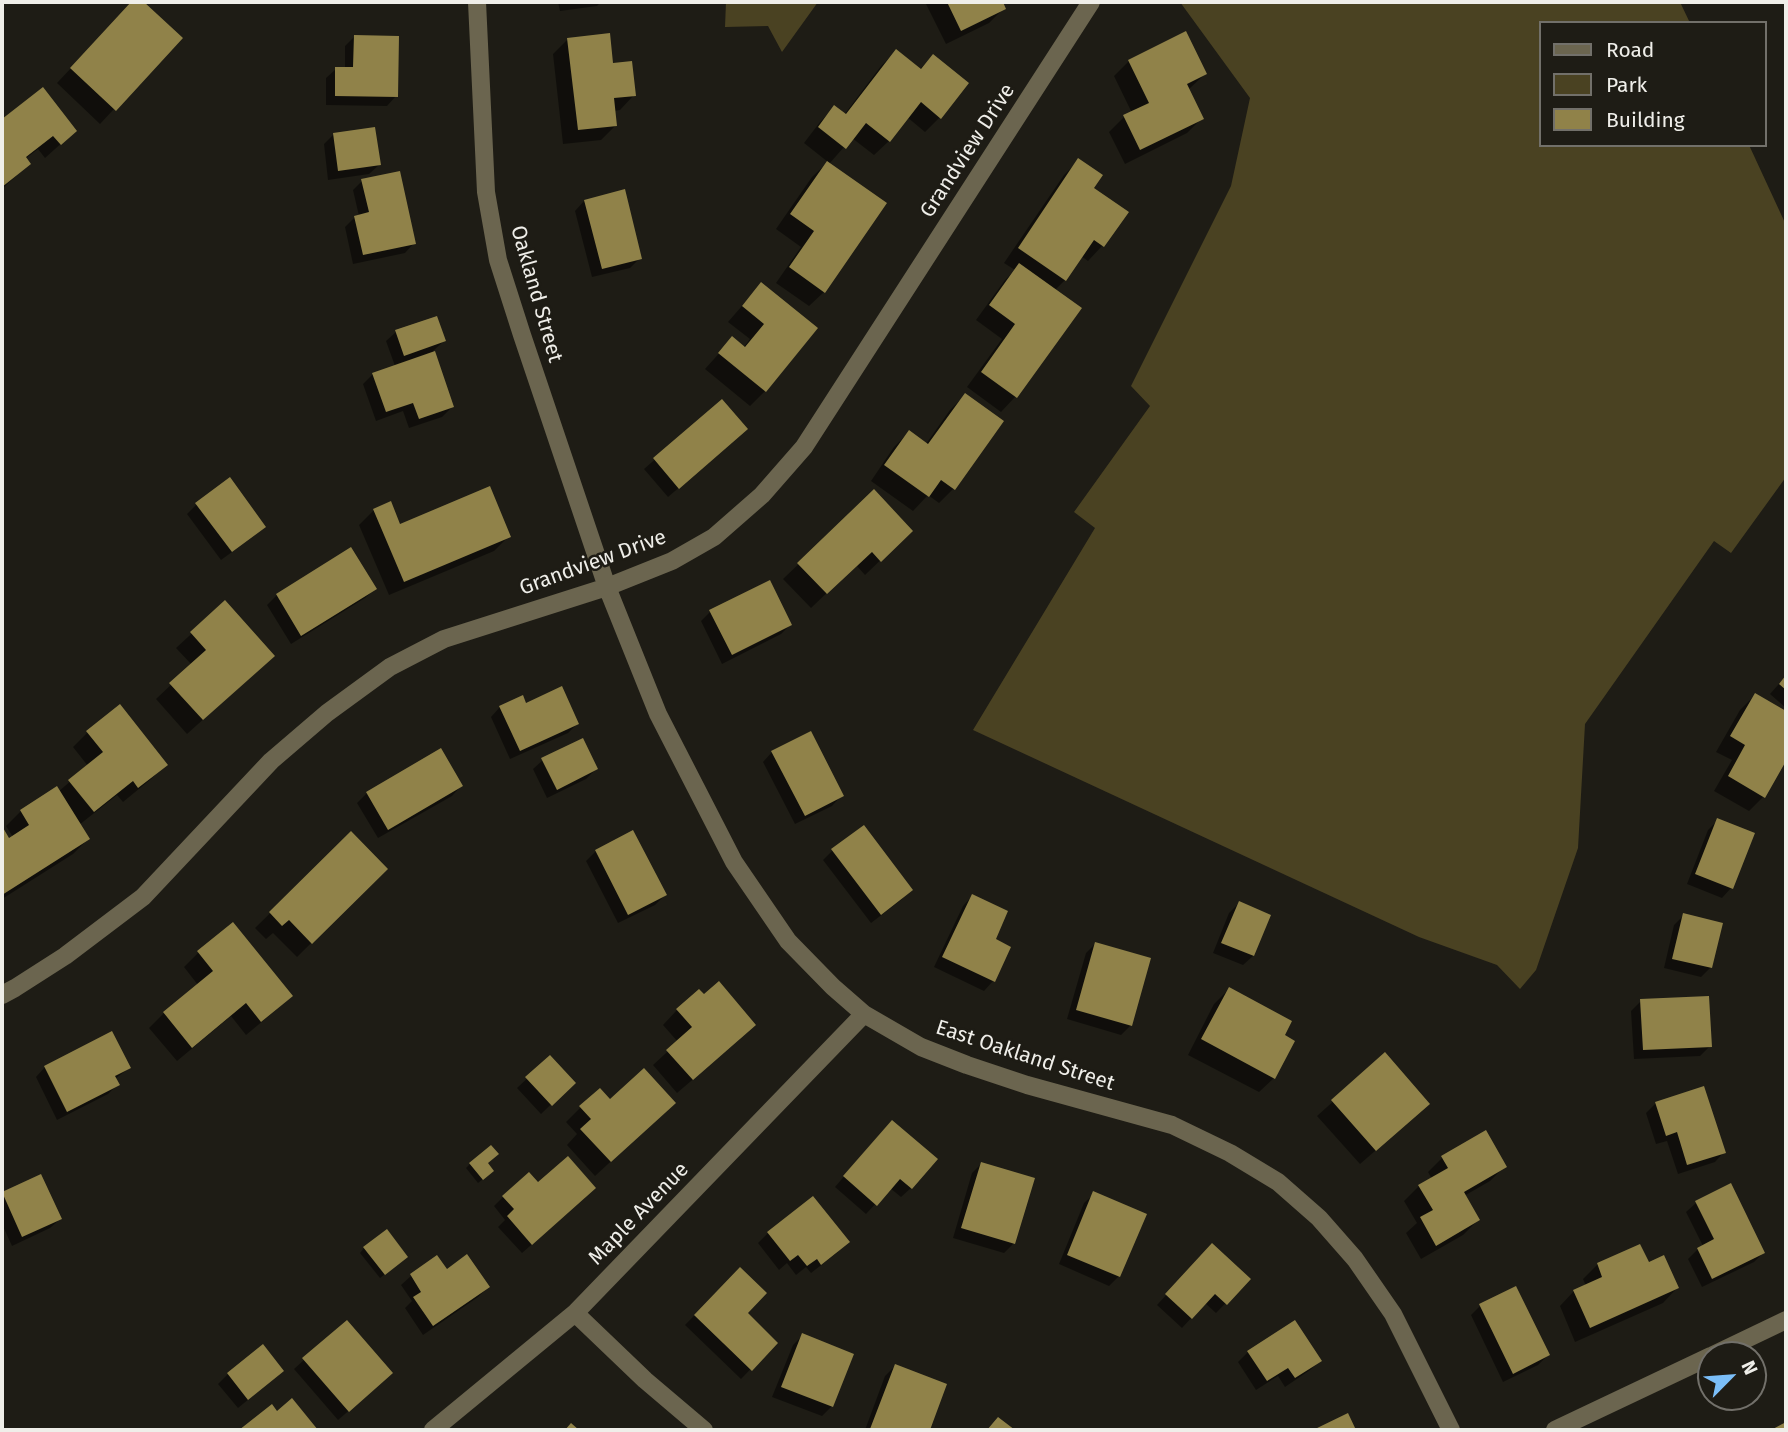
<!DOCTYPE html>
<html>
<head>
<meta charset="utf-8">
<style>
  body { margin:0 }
  #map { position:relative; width:1788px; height:1432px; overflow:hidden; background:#1e1c15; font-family:"Fira Sans",sans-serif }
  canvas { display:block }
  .frame { position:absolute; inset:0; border:4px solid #efeee9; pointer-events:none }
  .legend { position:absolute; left:1539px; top:21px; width:228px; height:126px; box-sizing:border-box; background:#1e1c15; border:2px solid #72706a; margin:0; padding:9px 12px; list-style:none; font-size:21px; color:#efeee9 }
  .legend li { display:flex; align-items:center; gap:14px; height:35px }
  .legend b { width:35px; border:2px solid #72706a }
  .north { position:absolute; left:1697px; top:1341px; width:70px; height:70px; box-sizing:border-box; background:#1e1c15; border:2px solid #72706a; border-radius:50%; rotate:65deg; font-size:19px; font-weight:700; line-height:28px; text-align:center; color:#efeee9 }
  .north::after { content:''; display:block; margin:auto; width:24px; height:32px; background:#7bbef8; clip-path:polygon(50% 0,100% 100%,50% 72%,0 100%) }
</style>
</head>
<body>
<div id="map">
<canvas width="1788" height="1432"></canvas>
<div class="frame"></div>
<ul class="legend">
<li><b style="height:9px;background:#6b654f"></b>Road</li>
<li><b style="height:19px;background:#4a4222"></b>Park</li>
<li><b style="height:19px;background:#908249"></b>Building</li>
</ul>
<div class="north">N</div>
</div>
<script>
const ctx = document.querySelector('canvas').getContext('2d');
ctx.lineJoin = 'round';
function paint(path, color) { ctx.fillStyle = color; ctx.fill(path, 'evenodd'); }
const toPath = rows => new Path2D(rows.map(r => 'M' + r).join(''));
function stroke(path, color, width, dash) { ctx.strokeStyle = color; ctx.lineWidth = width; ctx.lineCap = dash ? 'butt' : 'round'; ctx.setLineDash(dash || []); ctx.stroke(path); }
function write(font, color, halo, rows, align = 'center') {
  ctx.font = font + ' "Fira Sans",sans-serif'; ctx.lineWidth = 5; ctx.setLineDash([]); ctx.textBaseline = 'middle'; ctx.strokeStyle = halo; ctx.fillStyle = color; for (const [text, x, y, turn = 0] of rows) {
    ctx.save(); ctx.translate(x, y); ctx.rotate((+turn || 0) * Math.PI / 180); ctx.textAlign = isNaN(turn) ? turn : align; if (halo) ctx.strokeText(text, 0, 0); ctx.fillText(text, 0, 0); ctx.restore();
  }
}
paint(toPath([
  [726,2,818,2,782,52,768,26,725,27],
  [1180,2,1680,2,1690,23,1541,23,1541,145,1749,145,1786,225,1786,477,1731,553,1714,541,1585,724,1578,848,1536,970,1520,989,1497,965,1419,937,973,730,1095,528,1074,512,1150,406,1131,386,1231,186,1250,98]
]), '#4a4222');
paint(toPath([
  [133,2,141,2,180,38,100,124,57,83],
  [558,2,601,2,597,6,560,11],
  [925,2,1001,2,1004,8,989,23,946,44],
  [355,36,396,96,387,106,326,105,326,78,336,69,345,69,345,46],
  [568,39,612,65,634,95,620,110,614,111,616,125,601,140,563,144,553,54],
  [896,51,919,70,933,56,940,117,925,132,907,117,889,141,874,155,852,138,829,164,824,292,809,306,776,283,801,247,776,229,812,177,828,162,804,143,820,122,834,108,844,115,881,66],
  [1129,61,1205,74,1188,90,1202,118,1187,133,1125,164,1109,132,1124,117,1132,113,1114,76],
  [42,89,75,131,45,158,38,149,25,159,29,164,2,189,2,121],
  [333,135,379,165,369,174,328,180,324,144],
  [1079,160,1092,188,1102,246,1088,261,1081,256,1065,280,1055,290,1079,309,1015,397,1001,412,967,387,1002,339,976,320,1005,280,1015,270,1004,263,1064,175],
  [362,181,414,243,405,253,353,264,345,227,355,217,359,216,353,190],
  [584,201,640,258,630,268,592,277,575,211],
  [761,284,815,328,765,391,750,406,705,369,732,339,743,348,750,339,728,322],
  [396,332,444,341,433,351,452,407,442,417,409,428,403,411,376,421,363,384,373,374,395,366,386,341],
  [965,395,1001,421,953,489,939,503,928,495,913,511,871,481,894,447,909,432,926,444,950,410],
  [722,401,736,439,668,497,644,469],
  [230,480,264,526,254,536,221,560,187,514,196,505],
  [874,492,911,531,865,575,856,565,811,608,783,579],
  [374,510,399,526,509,536,494,551,389,595,359,525],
  [375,589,365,598,291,644,267,605,277,595],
  [225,603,258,670,187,734,156,699,192,665,176,648],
  [710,612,790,625,781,634,722,664,701,621],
  [1786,676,1786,708,1770,694],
  [1755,695,1786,713,1786,758,1764,796,1749,811,1714,791,1732,760,1716,752,1740,710],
  [526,705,577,724,568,733,510,759,491,717,500,707],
  [88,732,166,764,151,779,123,802,117,795,79,825,88,839,73,854,2,899,2,829,9,840,13,837,6,826,21,811,58,792,88,766,73,747],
  [772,752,841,796,832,806,795,824,763,762],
  [543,760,596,769,586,779,547,798,533,769],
  [461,786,452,796,378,838,357,803,367,793],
  [1718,820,1731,888,1722,898,1687,884,1708,830],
  [351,834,386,869,297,957,273,933,266,939,255,928],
  [833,850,910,890,901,900,871,923,823,860],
  [596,851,665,895,655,905,618,923,586,861],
  [972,896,993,940,993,981,984,991,934,967,963,906],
  [1239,903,1269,916,1253,956,1243,965,1213,953,1229,913],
  [1684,915,1711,967,1701,977,1664,968,1674,925],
  [233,925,291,996,276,1010,246,1035,231,1016,177,1061,149,1028,164,1013,198,985,184,967,198,953],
  [1095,944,1131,1025,1121,1035,1067,1019,1086,953],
  [1229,989,1282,1036,1274,1078,1259,1092,1188,1055,1214,1004],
  [1641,1001,1710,1046,1700,1056,1634,1059,1631,1011],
  [677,1010,739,1040,677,1093,653,1065,678,1042,663,1025],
  [1385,1055,1413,1118,1360,1164,1317,1116],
  [550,1057,573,1083,541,1114,517,1088],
  [45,1067,129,1068,115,1079,118,1084,108,1094,57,1120,36,1077],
  [610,1102,659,1117,595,1176,567,1145,577,1134,566,1122,581,1107],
  [1656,1103,1724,1152,1715,1162,1678,1174,1667,1141,1656,1144,1646,1113],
  [882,1132,911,1188,901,1197,890,1188,866,1214,835,1187],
  [1442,1158,1505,1166,1490,1181,1464,1196,1478,1220,1463,1235,1421,1259,1406,1233,1417,1223,1404,1201,1419,1186,1432,1179,1428,1172],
  [486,1163,488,1175,478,1183,466,1168,470,1164],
  [981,1164,1014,1243,1004,1253,953,1238,972,1173],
  [40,1176,60,1219,50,1228,12,1246,2,1224,2,1194],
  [1094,1194,1119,1276,1109,1286,1059,1264,1084,1203],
  [503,1197,585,1198,522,1253,498,1227,505,1220,494,1206],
  [1696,1203,1763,1253,1754,1262,1702,1287,1688,1259,1698,1249,1703,1246,1686,1212],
  [768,1233,838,1252,811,1273,806,1267,796,1275,787,1263,779,1270,758,1243],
  [364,1248,402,1261,380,1278,360,1253],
  [1203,1255,1249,1279,1216,1313,1205,1303,1182,1328,1157,1305],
  [436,1258,446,1271,488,1287,478,1297,423,1335,405,1308,412,1301,401,1285,411,1276],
  [1598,1264,1648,1264,1677,1288,1663,1303,1575,1342,1560,1306,1574,1291,1586,1286,1583,1279],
  [740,1269,745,1313,776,1343,741,1379,685,1325],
  [1480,1306,1548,1355,1538,1365,1503,1382,1471,1315],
  [346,1322,381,1383,338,1420,294,1369],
  [1295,1322,1320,1361,1310,1370,1285,1387,1278,1376,1256,1390,1238,1362,1248,1352],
  [803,1335,832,1406,822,1416,772,1397,793,1345],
  [895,1366,945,1385,928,1430,865,1430,885,1376],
  [228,1374,272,1380,238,1408,218,1384]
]), '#0007');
paint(toPath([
  [131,2,144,2,183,38,116,111,70,68],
  [947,2,1003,2,1006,9,961,31],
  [1186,31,1207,74,1187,84,1204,119,1140,150,1123,115,1149,103,1128,60],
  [610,33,613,63,632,61,636,96,614,98,617,126,578,130,567,38],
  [354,35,399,36,398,97,335,96,335,67,353,67],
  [896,49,921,69,933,54,969,83,941,119,921,102,890,142,866,123,846,149,818,127,834,105,846,114],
  [43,87,77,131,61,145,53,136,26,157,31,164,2,187,2,119],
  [375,127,381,165,338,171,333,133],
  [1078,158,1103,175,1094,188,1129,212,1104,247,1094,240,1066,281,1018,248],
  [827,161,887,203,825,293,789,267,814,231,790,214],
  [400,171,416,244,363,255,354,216,369,212,361,179],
  [625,189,642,259,602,269,584,200],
  [1019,263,1082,308,1017,398,981,372,1015,324,989,305],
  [761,282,818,328,766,392,718,353,732,336,745,347,764,324,742,306],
  [437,316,446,341,404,356,395,330],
  [435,351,454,407,419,419,413,403,386,412,372,373],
  [965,393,1004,421,955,490,941,480,929,497,884,465,909,430,928,444],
  [722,399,748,429,679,489,653,458],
  [230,477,266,527,232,552,195,503],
  [490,486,511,537,404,582,373,509,391,501,400,524],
  [874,489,913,531,881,562,872,552,827,594,797,563],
  [351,547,377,589,301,636,276,594],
  [770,580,792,625,732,655,709,610],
  [225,600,275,656,203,720,169,683,206,650,190,632],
  [1786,675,1786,690,1779,684],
  [562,686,579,724,520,751,499,706,523,695,526,703],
  [1755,693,1786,711,1786,761,1765,798,1728,776,1745,745,1730,736],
  [120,704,168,765,138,788,133,781,94,812,68,780,103,752,86,731],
  [811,731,844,796,805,816,771,751],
  [583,738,598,769,557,790,541,758],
  [441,748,463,786,388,830,366,792],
  [57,786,90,839,2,895,2,826,9,838,29,825,20,810],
  [1717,818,1755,833,1733,889,1695,874],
  [864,825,913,890,881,915,831,849],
  [633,830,667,895,628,915,595,850],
  [351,831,388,869,312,944,289,920,282,926,269,912],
  [972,894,1008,911,996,939,1011,947,995,982,942,957],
  [1239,901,1271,915,1254,956,1221,943],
  [1683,913,1723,923,1712,968,1672,959],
  [233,922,293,996,261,1022,246,1003,192,1048,163,1012,213,971,197,951],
  [1095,942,1151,958,1132,1026,1076,1010],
  [719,981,756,1025,693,1080,666,1050,692,1027,676,1009,699,989,704,994],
  [1229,987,1292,1021,1285,1035,1295,1041,1275,1079,1201,1039],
  [1709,996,1712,1047,1643,1050,1640,999],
  [112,1031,131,1068,115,1076,120,1085,67,1112,44,1066],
  [1385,1052,1430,1104,1376,1151,1331,1100],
  [550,1055,576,1083,552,1106,525,1077],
  [644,1068,676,1103,611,1162,580,1129,591,1119,579,1106,600,1088,610,1099],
  [1704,1086,1726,1153,1687,1165,1677,1132,1666,1136,1655,1102],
  [892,1120,938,1159,912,1189,900,1179,877,1206,843,1176],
  [1486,1130,1507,1167,1464,1192,1480,1220,1436,1246,1420,1217,1433,1210,1418,1185,1448,1168,1441,1156],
  [491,1145,499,1154,488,1163,494,1171,483,1180,469,1163],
  [568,1156,596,1188,532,1245,507,1216,514,1209,502,1196,529,1172,538,1182],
  [981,1162,1035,1178,1015,1244,961,1228],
  [41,1174,62,1219,22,1237,2,1192],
  [1731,1183,1765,1253,1712,1279,1697,1248,1714,1239,1695,1201],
  [1093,1191,1147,1214,1120,1277,1067,1255],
  [813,1196,850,1242,821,1265,817,1259,807,1266,798,1255,790,1261,767,1232],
  [387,1229,408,1257,385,1275,363,1247],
  [1212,1243,1251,1279,1227,1305,1215,1294,1192,1319,1165,1294],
  [1640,1244,1649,1262,1664,1255,1679,1288,1590,1328,1573,1290,1602,1277,1597,1263],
  [467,1254,490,1287,433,1326,413,1297,421,1292,410,1274,437,1255,447,1269],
  [740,1267,767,1293,748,1313,778,1343,752,1371,694,1315],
  [1516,1286,1550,1355,1513,1374,1479,1304],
  [347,1320,393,1373,349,1412,302,1358],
  [1295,1320,1322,1361,1295,1378,1288,1368,1267,1381,1247,1351],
  [802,1333,854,1354,833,1407,781,1387],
  [263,1344,284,1371,248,1400,227,1373],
  [895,1364,947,1384,930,1430,874,1430,870,1429],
  [292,1398,318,1430,239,1430,272,1404,277,1411],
  [1348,1413,1356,1430,1313,1430],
  [998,1417,1015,1430,987,1430],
  [1786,1422,1786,1430,1771,1430],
  [571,1423,579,1430,565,1430]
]), '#908249');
stroke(toPath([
  [477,2,486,192,498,260,522,335,607,587,658,714,734,862,788,941,833,987,864,1014,921,1047,967,1065,1027,1085,1172,1125,1230,1153,1278,1182,1319,1218,1355,1259,1393,1314,1451,1430],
  [2,995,15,988,65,956,143,897,271,761,327,713,390,667,444,639,607,587,672,561,714,537,762,495,804,447,1091,2],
  [575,1313,645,1380,704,1430],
  [1713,1355,1786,1320],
  [433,1430,575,1313,864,1014],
  [1555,1430,1711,1356]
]), '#6b654f', 18);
write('21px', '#efeee9', '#1e1c15', [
  ["Grandview Drive",968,151,-57],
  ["Oakland Street",536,294,74],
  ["Grandview Drive",593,563,-20],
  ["East Oakland Street",1025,1056,18],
  ["Maple Avenue",639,1214,-46]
]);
</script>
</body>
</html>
